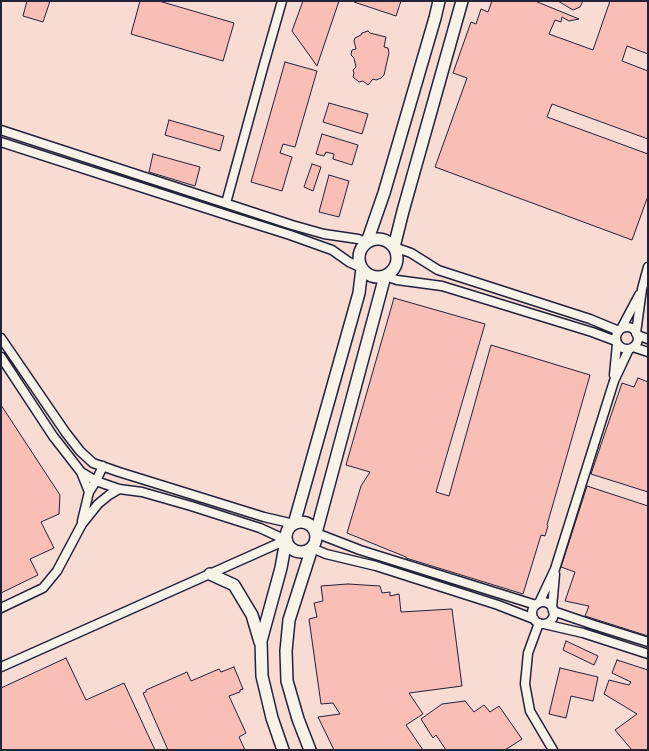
<!DOCTYPE html>
<html>
<head>
<meta charset="utf-8">
<style>
  body { margin:0 }
  #map { position:relative; width:649px; height:751px; overflow:hidden; background:#f7e8de; font-family:Itim,sans-serif }
  canvas { display:block }
  .frame { position:absolute; inset:0; border:2px solid #22223b; pointer-events:none }
</style>
</head>
<body>
<div id="map">
<canvas width="649" height="751"></canvas>
<div class="frame"></div>
</div>
<script>
const ctx = document.querySelector('canvas').getContext('2d');
ctx.lineJoin = 'round';
function paint(path, color) { ctx.fillStyle = color; ctx.fill(path, 'evenodd'); }
const toPath = rows => new Path2D(rows.map(r => 'M' + r).join(''));
function stroke(path, color, width, dash) { ctx.strokeStyle = color; ctx.lineWidth = width; ctx.lineCap = dash ? 'butt' : 'round'; ctx.setLineDash(dash || []); ctx.stroke(path); }
paint(toPath([
  [1,1,648,1,648,750,1,750]
]), '#f8dbd2');
const building = toPath([
  [27,1,50,1,43,22,23,16,27,1],
  [140,1,159,1,234,23,223,61,131,34,140,1],
  [303,1,339,1,317,66,292,31,303,1],
  [354,1,401,1,396,16,354,2,354,1],
  [492,1,535,1,579,19,569,21,562,17,561,22,555,20,549,34,593,50,610,1,648,1,648,54,627,46,622,61,648,71,648,139,552,104,547,117,648,154,648,196,632,240,435,167,467,78,453,73,471,22,476,24,481,9,488,12,492,1],
  [558,1,583,1,580,7,573,10,558,1],
  [368,31,370,33,386,37,384,47,388,48,389,53,384,75,381,78,376,80,373,79,368,85,363,81,359,82,353,77,354,73,353,70,356,67,354,58,351,55,352,50,356,49,354,41,355,38,361,35,362,33,368,31],
  [285,62,317,71,295,147,283,144,280,153,292,157,282,191,251,182,285,62],
  [329,103,368,114,362,134,323,122,329,103],
  [169,120,224,136,220,151,165,135,169,120],
  [322,134,358,145,352,165,333,159,334,154,326,152,324,156,316,154,322,134],
  [153,154,200,167,195,186,149,172,153,154],
  [312,164,321,167,313,191,304,187,312,164],
  [329,175,349,181,339,217,319,212,329,175],
  [394,298,485,324,436,492,449,496,491,345,590,375,547,525,548,526,545,536,541,535,523,594,406,558,406,557,347,533,361,486,370,472,346,465,394,298],
  [638,378,648,382,648,492,591,474,622,383,634,387,638,378],
  [1,405,60,495,59,514,41,522,54,548,30,559,38,575,1,593,1,405],
  [587,486,648,506,648,636,585,616,589,606,565,601,575,572,561,567,587,486],
  [348,584,380,586,382,593,390,592,390,596,399,594,401,612,452,609,462,686,409,693,423,714,406,725,423,750,334,750,318,717,340,714,333,703,321,704,309,619,317,617,314,603,323,601,321,586,348,584],
  [566,641,598,656,594,665,563,650,566,641],
  [66,658,86,700,124,683,155,750,1,750,1,688,66,658],
  [617,660,648,670,648,750,632,750,615,730,637,714,604,694,609,680,629,685,631,682,612,673,617,660],
  [234,667,243,689,240,690,240,692,229,696,246,733,239,737,245,750,168,750,143,693,146,692,146,690,187,672,191,681,219,669,221,672,234,667],
  [560,668,598,677,593,701,571,696,566,718,549,714,560,668],
  [465,701,474,712,484,705,490,712,499,706,522,739,505,750,446,750,436,735,433,738,421,719,442,704,465,701]
]);
paint(building, '#f9beb5');
stroke(building, '#22223b', 1);
const minor = toPath([
  [1,130,292,225,324,234,358,239,367,242],
  [1,142,233,217,290,235,332,250,349,262,362,268],
  [226,203,263,68,282,1],
  [394,247,411,253,438,270,590,319,619,331],
  [385,276,397,280,442,286,592,332,616,341],
  '616 338a11 11 0 1 1 22 0a11 11 0 1 1-22 0Z',
  [621,329,639,295],
  [636,333,642,289,648,267],
  [637,335,648,339],
  [1,338,66,433,80,451,93,463,119,472,264,517,294,524],
  [633,347,648,352],
  [1,357,53,436,81,472,96,481,119,489,142,492,191,506,260,528,286,540],
  [614,375,617,344],
  [81,472,89,492],
  [82,521,89,492,96,481,103,466],
  [316,533,360,550,536,605],
  [312,548,326,554,376,566,498,605,534,619],
  '532 613a11 11 0 1 1 22 0a11 11 0 1 1-22 0Z',
  [539,603,555,569,614,381,629,349],
  [1,608,43,588,57,571,82,524,98,504,109,495,119,489],
  [552,608,555,574],
  [553,611,594,625,648,642],
  [539,623,528,653,525,684,530,711,553,750],
  [544,624,583,633,648,654],
  [1,667,286,540]
]);
const tertiary = toPath([
  '359 258a19 19 0 1 1 38 0a19 19 0 1 1-38 0Z',
  [367,242,384,193,435,18,439,1],
  [394,247,403,211,462,1],
  '286 537a15 15 0 1 1 30 0a15 15 0 1 1-30 0Z',
  [294,524,359,293,362,268],
  [316,533,385,276],
  [210,574,234,585,252,615,260,642],
  [283,750,272,718,262,676,261,641,281,568,286,540],
  [310,750,298,719,287,681,286,651,289,620,312,548]
]);
stroke(minor, '#22223b', 11);
stroke(tertiary, '#22223b', 14);
stroke(minor, '#f7f3e8', 8);
stroke(tertiary, '#f7f3e8', 11);
</script>
</body>
</html>
